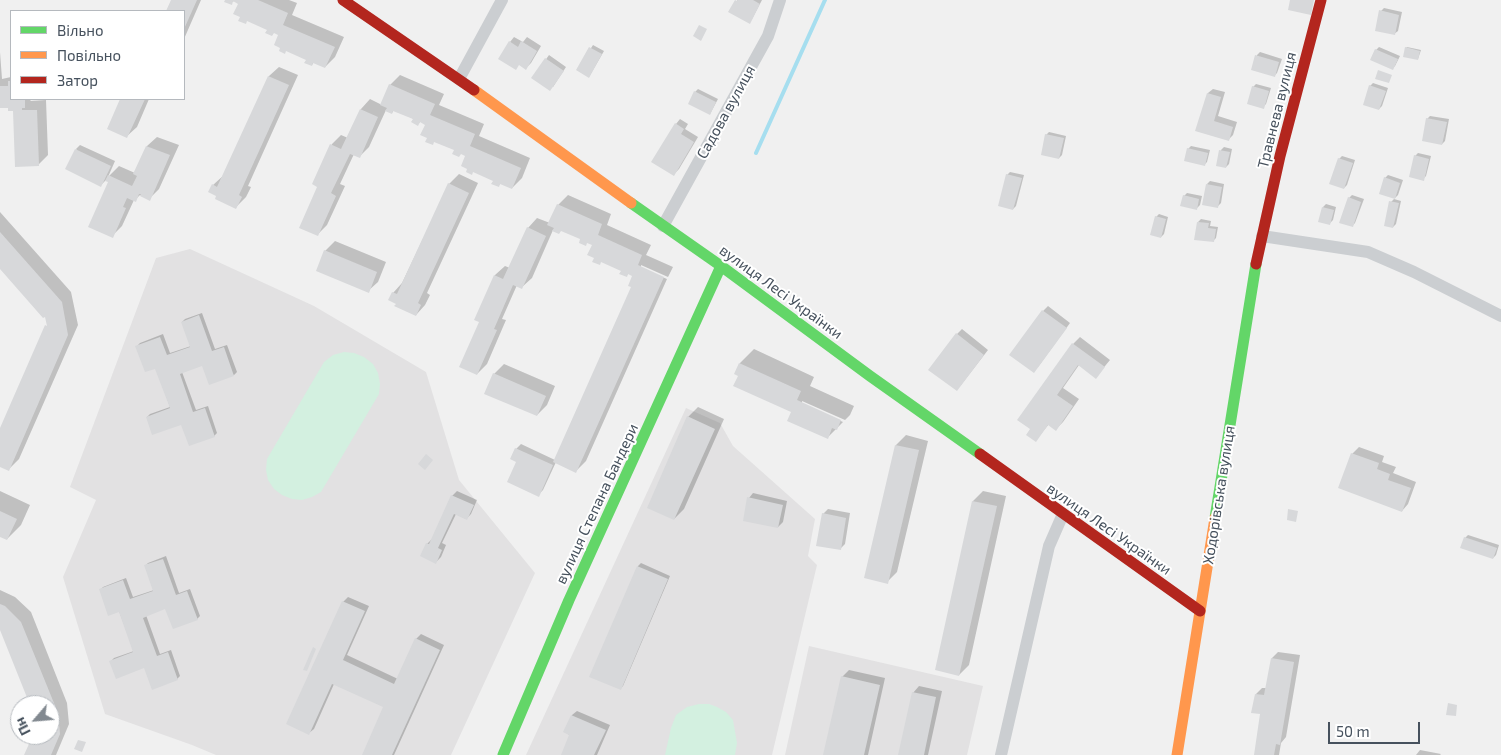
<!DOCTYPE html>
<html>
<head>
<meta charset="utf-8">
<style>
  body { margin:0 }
  #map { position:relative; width:1501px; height:755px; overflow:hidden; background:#f0f0f0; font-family:"Exo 2",sans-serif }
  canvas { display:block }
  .legend { position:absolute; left:10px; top:10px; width:175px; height:90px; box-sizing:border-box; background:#fff; border:1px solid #b5b9be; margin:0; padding:6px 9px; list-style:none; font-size:15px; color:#46515d }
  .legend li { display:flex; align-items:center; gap:10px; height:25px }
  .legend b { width:25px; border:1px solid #b5b9be }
  .north { position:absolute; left:10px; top:695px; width:50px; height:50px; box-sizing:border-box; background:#fff; border:1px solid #b5b9be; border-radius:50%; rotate:243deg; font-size:14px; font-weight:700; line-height:20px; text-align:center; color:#46515d }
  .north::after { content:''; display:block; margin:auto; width:18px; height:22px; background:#828990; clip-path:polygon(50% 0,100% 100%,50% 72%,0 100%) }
  .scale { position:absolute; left:1328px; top:722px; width:92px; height:22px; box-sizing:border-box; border:2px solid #46515d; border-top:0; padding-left:6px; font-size:15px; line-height:18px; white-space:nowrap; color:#46515d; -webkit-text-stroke:4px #fff; paint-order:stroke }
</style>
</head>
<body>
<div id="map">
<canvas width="1501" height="755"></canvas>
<ul class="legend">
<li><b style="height:6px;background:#63d668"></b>Вільно</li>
<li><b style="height:6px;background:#ff974d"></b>Повільно</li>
<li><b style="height:6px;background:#b3261e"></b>Затор</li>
</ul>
<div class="north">Пн</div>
<div class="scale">50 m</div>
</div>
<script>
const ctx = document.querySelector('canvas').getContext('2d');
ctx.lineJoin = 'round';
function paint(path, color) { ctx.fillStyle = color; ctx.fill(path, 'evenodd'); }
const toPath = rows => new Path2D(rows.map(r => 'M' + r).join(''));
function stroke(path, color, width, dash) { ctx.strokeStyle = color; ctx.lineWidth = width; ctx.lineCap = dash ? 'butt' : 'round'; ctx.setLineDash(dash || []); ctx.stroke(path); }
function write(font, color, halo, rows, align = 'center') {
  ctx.font = font + ' "Exo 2",sans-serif'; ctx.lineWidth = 4; ctx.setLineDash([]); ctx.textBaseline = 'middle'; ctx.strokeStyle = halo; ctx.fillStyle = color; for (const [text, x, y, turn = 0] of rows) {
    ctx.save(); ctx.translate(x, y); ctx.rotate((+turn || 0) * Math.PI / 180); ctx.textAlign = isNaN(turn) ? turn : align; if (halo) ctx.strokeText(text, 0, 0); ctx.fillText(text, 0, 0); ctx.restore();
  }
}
paint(toPath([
  [190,249,314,306,426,372,459,480,535,573,451,755,216,755,192,745,105,714,63,577,96,500,70,487,156,258],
  [686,408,720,423,733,446,815,519,808,556,817,565,772,755,526,755],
  [809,646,983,686,967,755,785,755]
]), '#e2e1e2');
paint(toPath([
  [344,352,354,353,364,357,373,364,378,373,380,384,379,394,321,492,312,497,302,500,292,499,282,495,274,489,268,480,266,470,267,459,324,362,333,355],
  [699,704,709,704,717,707,726,712,733,720,737,743,735,755,665,755,671,728,676,715,687,707]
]), '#d3f0e0');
paint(toPath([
  [173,0,201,0,184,39,184,11,168,11],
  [227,0,289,0,297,3,292,15,344,37,335,57,325,67,314,62,312,65,308,59,280,34,241,17,240,3,234,1,231,3],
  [737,0,762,0,752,19],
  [1384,8,1402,12,1398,31,1394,34,1381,11],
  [514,37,523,42,527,37,541,46,531,63,526,68,510,42],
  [593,45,604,51,589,77,577,70],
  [1379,47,1400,56,1395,66,1392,69,1376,50],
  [1407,47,1421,50,1418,59,1406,48],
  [0,52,2,79,11,77,11,99,32,99,30,101,46,100,48,155,38,165,14,109,9,106,0,105],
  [1260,52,1282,59,1277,73,1274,76,1252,69,1257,55],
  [549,55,566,67,553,87,533,78],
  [279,67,298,75,248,186,251,187,246,197,236,207,217,195,213,185,224,175,269,76],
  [400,75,444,94,439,105,484,124,479,136,530,158,522,178,512,188,501,183,498,186,494,180,467,155,428,137,426,124,421,121,418,124,414,119,394,110,392,113,386,110,369,147,359,157,354,154,340,184,345,186,327,225,317,235,319,187,313,184,332,144,341,135,348,138,361,109,370,99,382,105,390,85],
  [1373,83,1388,88,1382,106,1379,109,1370,86],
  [1256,84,1271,88,1266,104,1263,107,1253,87],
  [698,89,718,99,710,114,695,92],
  [1213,89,1225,92,1218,116,1237,122,1233,135,1228,140,1197,130,1208,93],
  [122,99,149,99,137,127,127,136,108,128],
  [1430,116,1449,119,1445,141,1442,144,1427,119],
  [680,119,688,124,685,129,698,137,679,169,674,174,676,124],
  [1049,132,1066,136,1062,155,1059,158,1046,135],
  [157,137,179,145,159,189,149,199,140,195,135,200,134,200,122,226,112,236,110,182,106,180,101,185,76,149,80,145,115,161,108,177,119,166,135,173,147,146],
  [1191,146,1210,150,1207,162,1204,165,1188,149],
  [1224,147,1232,149,1229,164,1226,167,1217,165,1221,150],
  [1418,153,1431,156,1426,176,1423,179,1415,156],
  [1342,156,1355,160,1347,185,1344,188,1339,159],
  [1010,172,1024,175,1016,206,1013,209,1007,175],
  [459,174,478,183,427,293,430,295,425,305,416,315,393,293,402,283,449,184],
  [1388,175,1403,180,1398,195,1395,198,1385,178],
  [1210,181,1224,184,1221,203,1218,206,1207,184],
  [1187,193,1202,196,1200,205,1197,208,1184,196],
  [568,195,611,214,607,225,651,245,646,255,673,267,668,277,641,265,641,268,667,279,586,461,576,471,556,462,543,490,538,495,518,462,516,449,521,444,555,460,632,287,634,276,629,273,626,276,622,270,594,244,562,230,553,230,532,278,522,287,517,285,502,319,506,320,487,364,477,374,480,321,495,275,505,266,510,268,528,228,537,218,550,223,558,205],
  [1352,195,1364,199,1355,223,1352,226,1349,198],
  [1394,199,1401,201,1396,224,1393,227,1391,202],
  [1326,204,1336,207,1333,220,1330,223,1323,207],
  [0,212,71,292,78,325,19,459,9,469,0,465,0,431,48,324,46,314,0,267],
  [1159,214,1168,217,1164,234,1161,237,1156,217],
  [1201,219,1211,221,1210,226,1218,227,1216,238,1213,241,1198,222],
  [335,241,386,262,378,282,368,291,325,251],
  [1048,306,1070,323,1038,367,1043,311],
  [202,313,215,349,227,345,237,372,234,375,203,364,182,372,196,410,208,406,217,433,214,436,182,423,147,417,150,414,170,407,156,367,137,346,140,343,163,334,170,353,191,346,182,322,185,319],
  [962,329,988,350,961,385,957,334],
  [1080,337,1110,360,1096,377,1079,365,1063,388,1079,399,1063,422,1056,429,1049,424,1036,440,1032,429,1019,419,1073,344],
  [754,349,814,377,810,386,854,406,850,415,845,420,802,401,802,404,843,422,828,437,739,375,740,363],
  [504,364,555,386,547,405,537,415,494,374],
  [698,407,724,419,684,509,674,519,688,417],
  [906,435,928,441,897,572,887,582,896,445],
  [1359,447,1384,456,1382,462,1396,467,1393,473,1416,482,1408,504,1402,511,1352,454],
  [0,491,30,505,21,525,7,539,0,535],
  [457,491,477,500,471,514,466,519,456,514,442,543,446,545,441,557,436,562,427,544,432,539,452,496],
  [983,491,1006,496,969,665,959,675,973,501],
  [753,493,787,501,783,522,778,527,749,498],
  [828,509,850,513,845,544,840,549,823,514],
  [1468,535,1499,545,1496,555,1493,558,1465,538],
  [166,556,179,593,190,589,200,616,197,619,166,608,146,615,160,654,171,650,180,676,177,679,145,667,111,661,114,658,134,651,119,611,100,590,103,587,126,578,133,597,154,590,145,566,148,563],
  [641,563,670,576,623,686,620,689,638,566],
  [0,590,15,597,31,612,67,703,69,724,56,755,25,755,34,735,50,735,50,705,32,705,0,628],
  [348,597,369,606,347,655,398,679,416,639,421,634,444,645,394,755,364,755,385,707,334,684,314,729,309,733,288,724,343,602],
  [1278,652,1300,655,1286,737,1281,743,1279,755,1255,755,1262,713,1256,694,1262,688,1267,688,1272,658],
  [849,670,885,678,868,755,825,755,842,677],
  [919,686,942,691,928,755,900,755,913,693],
  [577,711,610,725,597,755,562,755,571,736,565,732,572,715],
  [1420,750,1441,754,1440,755,1416,755]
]), '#0003');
stroke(toPath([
  [756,153,825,0]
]), '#a6deef', 4);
paint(toPath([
  [171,0,197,0,184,29,184,11,166,11],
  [225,0,258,0,288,13,283,25,335,47,325,68,313,63,312,66,304,63,306,60,286,51,285,54,279,51,280,48,274,45,278,35,274,33,272,36,265,33,267,30,247,21,246,24,238,21,240,17,233,14,238,4,233,1,232,5,224,2],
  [735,0,737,1,738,0,753,0,760,4,750,24,728,12],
  [1290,0,1314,0,1311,15,1288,10],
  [1379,10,1399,15,1395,35,1375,31],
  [699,25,707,29,701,41,693,36],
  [509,41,518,47,521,41,537,51,526,70,519,65,516,70,498,59],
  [589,47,602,54,589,78,576,70],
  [1405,47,1420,51,1418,60,1403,57],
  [1375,49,1398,59,1393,70,1370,60],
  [1255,55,1279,62,1275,77,1251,70],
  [545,58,564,71,550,91,531,78],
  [1378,70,1392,75,1389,83,1375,79],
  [268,76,289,85,239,195,242,197,236,209,215,199,216,196,208,192,212,184,217,187],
  [8,81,11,81,11,99,25,99,25,108,22,108,22,110,37,110,39,166,15,167,13,111,8,111,8,108,0,108,0,86,8,86],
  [389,84,435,104,430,115,475,134,470,146,521,168,512,189,500,184,499,187,491,184,493,181,473,172,472,175,466,172,467,169,461,166,465,156,461,154,459,157,452,154,454,150,434,142,433,145,425,142,427,138,420,135,425,125,420,122,418,126,411,122,413,119,393,111,392,114,385,111,387,108,380,105],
  [1369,85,1386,91,1379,110,1363,105],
  [1252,86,1269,91,1264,109,1247,104],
  [694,91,716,102,710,115,688,104],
  [1207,93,1221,97,1214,121,1233,127,1229,141,1195,131],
  [120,99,145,99,127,138,107,129],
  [360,109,378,117,360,158,350,154,331,193,336,196,318,236,299,228,317,187,312,184,330,144,341,149],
  [1426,118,1447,122,1442,145,1422,141],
  [675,123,684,129,681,134,694,142,674,176,651,162],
  [1045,134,1064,138,1059,159,1041,155],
  [146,146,170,155,150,201,140,196,141,194,139,194,136,202,127,198,123,207,126,208,113,238,88,227,108,182,105,181,108,175,132,186,137,176,133,174],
  [1187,148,1208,153,1205,166,1184,161],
  [75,149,111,166,101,187,65,169],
  [1219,150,1230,152,1226,168,1216,166],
  [1414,155,1429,159,1424,181,1409,177],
  [1338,158,1353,163,1344,189,1329,184],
  [1006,174,1022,178,1013,210,998,206],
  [1384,177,1400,183,1395,199,1379,194],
  [448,183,469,193,418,303,421,305,416,316,394,306,396,304,388,300,392,292,397,294],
  [1206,184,1222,187,1218,208,1202,205],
  [1183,195,1199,199,1197,210,1180,206],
  [1348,197,1361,202,1353,227,1339,223],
  [1389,201,1399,203,1393,228,1384,226],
  [557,204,602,224,598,235,642,255,638,265,664,277,576,473,553,462,631,287,628,286,632,276,628,274,627,277,619,274,621,271,601,262,600,265,592,262,594,258,587,255,592,245,587,243,586,246,579,243,580,239,561,231,559,234,552,231,554,228,547,225],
  [1322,207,1334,210,1330,225,1318,222],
  [1155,216,1166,219,1161,238,1150,235],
  [1197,222,1209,223,1208,228,1216,229,1214,242,1194,240],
  [527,227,546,236,522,289,513,285,494,329,497,330,477,375,459,367,479,322,474,320,494,275,503,279],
  [0,232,62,302,68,335,9,471,0,467,0,428,45,325,47,326,45,317,43,318,0,269],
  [324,250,377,272,369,293,316,271],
  [1042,310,1067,328,1034,373,1009,355],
  [199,315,212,351,224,347,234,376,209,385,202,366,180,374,193,412,205,408,215,437,189,446,181,425,152,435,146,417,170,408,155,369,145,372,135,346,160,337,167,355,190,347,181,322],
  [956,333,984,355,957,391,928,370],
  [1072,343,1105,367,1096,379,1078,365,1057,395,1073,406,1056,431,1048,425,1036,442,1026,435,1030,429,1017,420],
  [739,363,801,391,797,400,841,420,837,430,832,428,828,439,787,421,791,412,733,386,738,376,734,374],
  [493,373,546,396,537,416,484,394],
  [687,416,715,429,674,520,647,508],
  [895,445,919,450,888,584,864,578],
  [515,448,553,465,539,497,507,482,516,462,510,459],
  [1351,453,1379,463,1377,469,1390,474,1388,480,1411,488,1402,512,1338,488],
  [426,454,433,460,425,470,418,464],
  [451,495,474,505,467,520,454,514,438,548,442,550,436,564,420,556,426,543,429,544],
  [747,497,783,505,778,528,743,521],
  [972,501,997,506,959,676,935,670],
  [1288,509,1298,511,1296,522,1287,520],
  [0,511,17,519,7,540,0,537],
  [822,513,846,518,841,550,816,546],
  [1464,537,1497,548,1493,559,1460,548],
  [163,559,176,595,187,591,198,620,173,629,165,609,143,618,157,656,168,652,178,680,152,690,144,668,116,679,109,661,133,652,119,612,108,616,99,589,123,580,130,599,153,591,144,565],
  [637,566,668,579,621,690,589,677],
  [342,601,365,611,343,660,394,684,415,638,440,650,392,755,362,755,383,707,332,684,309,735,286,724],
  [0,604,5,606,21,622,58,713,60,734,51,755,24,755,33,735,50,735,50,705,30,705,0,630],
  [313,647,316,649,307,671,303,670],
  [1271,658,1294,662,1280,745,1276,744,1274,755,1254,755,1260,714,1251,713,1255,694,1264,695],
  [841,676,880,685,864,755,823,755],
  [912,692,936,697,924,755,898,755],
  [1448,703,1457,705,1456,716,1446,715],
  [571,715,606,730,594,755,561,755,569,735,563,732],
  [78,740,86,742,82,752,74,749]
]), '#d7d8da');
stroke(toPath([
  [459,79,502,0],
  [663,226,768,36,780,0],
  [1262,236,1368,252,1414,272,1501,316],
  [1001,755,1049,546,1063,514]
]), '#cbced1', 12);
stroke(toPath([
  [631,203,721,266,870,376,980,454],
  [1215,518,1256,264],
  [503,755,569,600,721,266]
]), '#63d668', 11);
stroke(toPath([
  [474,90,631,203],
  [1177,755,1215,518]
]), '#ff974d', 11);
stroke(toPath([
  [343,0,474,90],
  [1256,264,1280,156,1321,0],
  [980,454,1200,611]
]), '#b3261e', 11);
write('15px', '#46515d', '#fff', [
  ["Травнева вулиця",1277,110,-76],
  ["Садова вулиця",726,112,-61],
  ["вулиця Лесі Українки",781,292,36],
  ["Ходорівська вулиця",1219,495,-81],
  ["вулиця Степана Бандери",597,504,-65],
  ["вулиця Лесі Українки",1109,529,35]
]);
</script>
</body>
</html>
